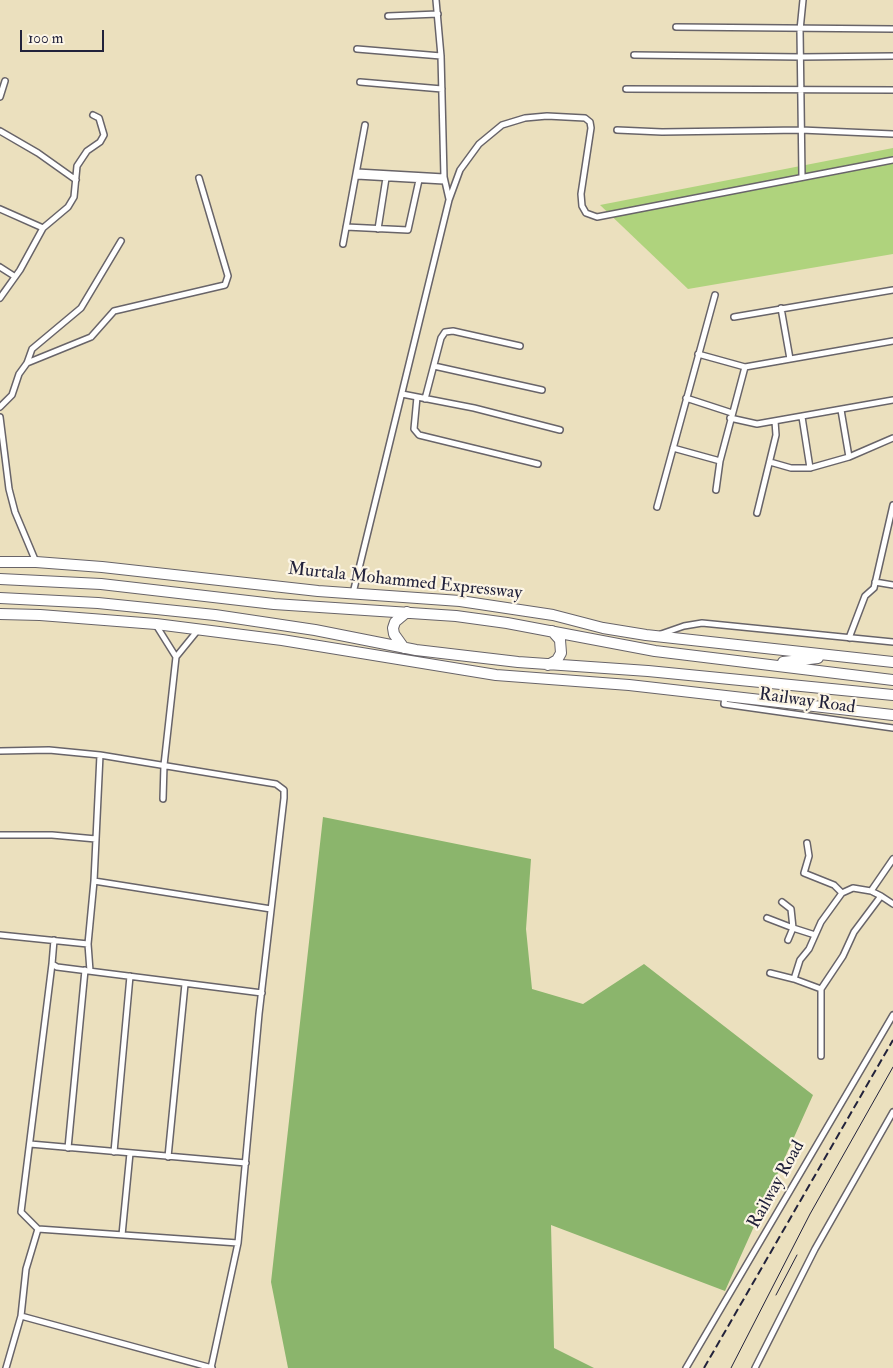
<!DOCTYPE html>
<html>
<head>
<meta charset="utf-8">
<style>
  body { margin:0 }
  #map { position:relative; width:893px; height:1368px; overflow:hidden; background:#ebe0be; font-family:"IM FELL Double Pica",serif }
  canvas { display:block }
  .scale { position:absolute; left:20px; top:30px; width:84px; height:22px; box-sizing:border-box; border:2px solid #22223b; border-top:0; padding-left:6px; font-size:15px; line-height:18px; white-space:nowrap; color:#22223b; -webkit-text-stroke:4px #fcf5e5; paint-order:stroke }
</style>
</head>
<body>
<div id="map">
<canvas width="893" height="1368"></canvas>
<div class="scale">100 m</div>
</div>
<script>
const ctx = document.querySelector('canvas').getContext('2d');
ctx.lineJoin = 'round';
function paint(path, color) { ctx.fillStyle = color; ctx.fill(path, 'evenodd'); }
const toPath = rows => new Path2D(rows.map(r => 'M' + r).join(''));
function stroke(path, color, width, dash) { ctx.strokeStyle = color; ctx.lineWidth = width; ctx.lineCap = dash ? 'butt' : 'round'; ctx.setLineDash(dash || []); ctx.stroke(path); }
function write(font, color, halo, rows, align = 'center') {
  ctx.font = font + ' "IM FELL Double Pica",serif'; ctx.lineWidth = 4.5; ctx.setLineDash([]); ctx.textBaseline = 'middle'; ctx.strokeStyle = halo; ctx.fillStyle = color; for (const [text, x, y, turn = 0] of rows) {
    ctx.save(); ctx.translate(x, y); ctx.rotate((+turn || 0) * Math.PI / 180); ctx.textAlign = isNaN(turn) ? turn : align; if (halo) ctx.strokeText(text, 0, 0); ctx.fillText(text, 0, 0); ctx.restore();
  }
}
paint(toPath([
  [893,148,893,254,688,289,600,205]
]), '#afd37d');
paint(toPath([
  [323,817,531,859,526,929,532,989,583,1004,644,964,813,1095,725,1291,551,1225,554,1348,594,1368,288,1368,271,1282]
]), '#8bb56c');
const street = toPath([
  [436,0,441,56,444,177,449,199],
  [388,16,438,14],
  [676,27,893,29],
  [357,49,441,56],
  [634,55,801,57,893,56],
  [360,82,442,89],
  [626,89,893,90],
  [0,97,5,81],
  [617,130,662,132,801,130,893,134],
  [0,131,38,153,76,180],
  [357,172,444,177],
  [357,176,444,181],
  [802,177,800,30,803,0],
  [0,209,43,228],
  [346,227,408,230,419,180],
  [378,229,386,178],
  [343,244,365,125],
  [0,267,14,276],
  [0,298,20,270,43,228,68,207,74,197,77,166,87,151,100,142,104,135,99,118,93,115],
  [781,308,790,359],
  [734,317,893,290],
  [698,354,745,367,893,341],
  [27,363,91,337,114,311,225,285,228,276,199,178],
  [434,366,542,390],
  [402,394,474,408,560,430],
  [417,397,414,429,419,435,538,464],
  [686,398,732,413],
  [425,399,441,338,445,332,453,331,520,346],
  [0,407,12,395,19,374,27,363,32,349,81,308,121,241],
  [841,410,849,457],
  [0,417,9,489,15,512,36,562],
  [802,417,810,468],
  [730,418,757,424,893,400],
  [673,448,720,461,745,367],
  [770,462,791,468,810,468,849,457,893,438],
  [716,490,720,461],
  [657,507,715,295],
  [757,513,776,435,775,421],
  [875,582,893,585],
  [353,593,449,200,460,170,479,144,502,125,525,118,547,116,585,118,590,122,591,128,581,194,582,206,586,213,597,217,893,160],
  [156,625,176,657],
  [661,634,684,626,702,623,893,642],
  [849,638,865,596,874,588,893,505],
  [725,697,724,704,893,728],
  [0,751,49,750,100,755],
  [163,799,164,765,176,657,198,630],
  [0,835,52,835,96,839],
  [807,843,809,856,804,873,834,885,842,893],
  [871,891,893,859],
  [767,918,793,928,791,909,782,902],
  [0,935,88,944],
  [54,940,52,964,57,967,262,993],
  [788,940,793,928,815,935],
  [52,964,21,1212,38,1229,238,1243],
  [90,971,88,944,94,881],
  [770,973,794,979],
  [821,989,794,979,800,960,809,949,821,922,842,893,853,888,871,891,881,896],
  [821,1056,821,989,843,956,854,932,881,896,893,904],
  [30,1144,246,1163],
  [68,1148,85,970],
  [114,1152,130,976],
  [168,1157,185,984],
  [122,1235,130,1153],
  [21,1316,212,1368],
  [6,1368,21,1316,26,1269,38,1229],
  [211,1368,238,1243,259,1014,284,798,284,790,276,784,100,755,94,881,271,909],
  [686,1368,893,1015],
  [755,1368,815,1249,893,1112]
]);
const highway = toPath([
  [0,562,36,562,102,567,318,591,460,601,553,615,603,628,646,635,893,662],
  [0,579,101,584,274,604,456,616,507,623,655,651,893,680],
  [0,598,98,603,215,615,315,630,416,650,518,662,648,671,893,695],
  [0,614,40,615,156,624,282,640,496,675,629,685,893,715],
  [404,648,394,634,393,628,395,622,407,612],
  [783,662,818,658],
  [548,665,557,660,561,653,560,640,552,631]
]);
stroke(street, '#686469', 8);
stroke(highway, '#686469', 12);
stroke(street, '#fff', 5);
stroke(highway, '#fff', 10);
stroke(toPath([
  [776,1295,797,1255],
  [731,1368,810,1214,893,1067]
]), '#22223b', 1);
stroke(toPath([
  [704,1368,893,1040]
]), '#22223b', 2, [8, 4]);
write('18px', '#22223b', '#fcf5e5', [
  ["Murtala Mohammed Expressway",405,582,6],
  ["Railway Road",807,702,8],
  ["Railway Road",777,1185,-61]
]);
</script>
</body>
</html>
